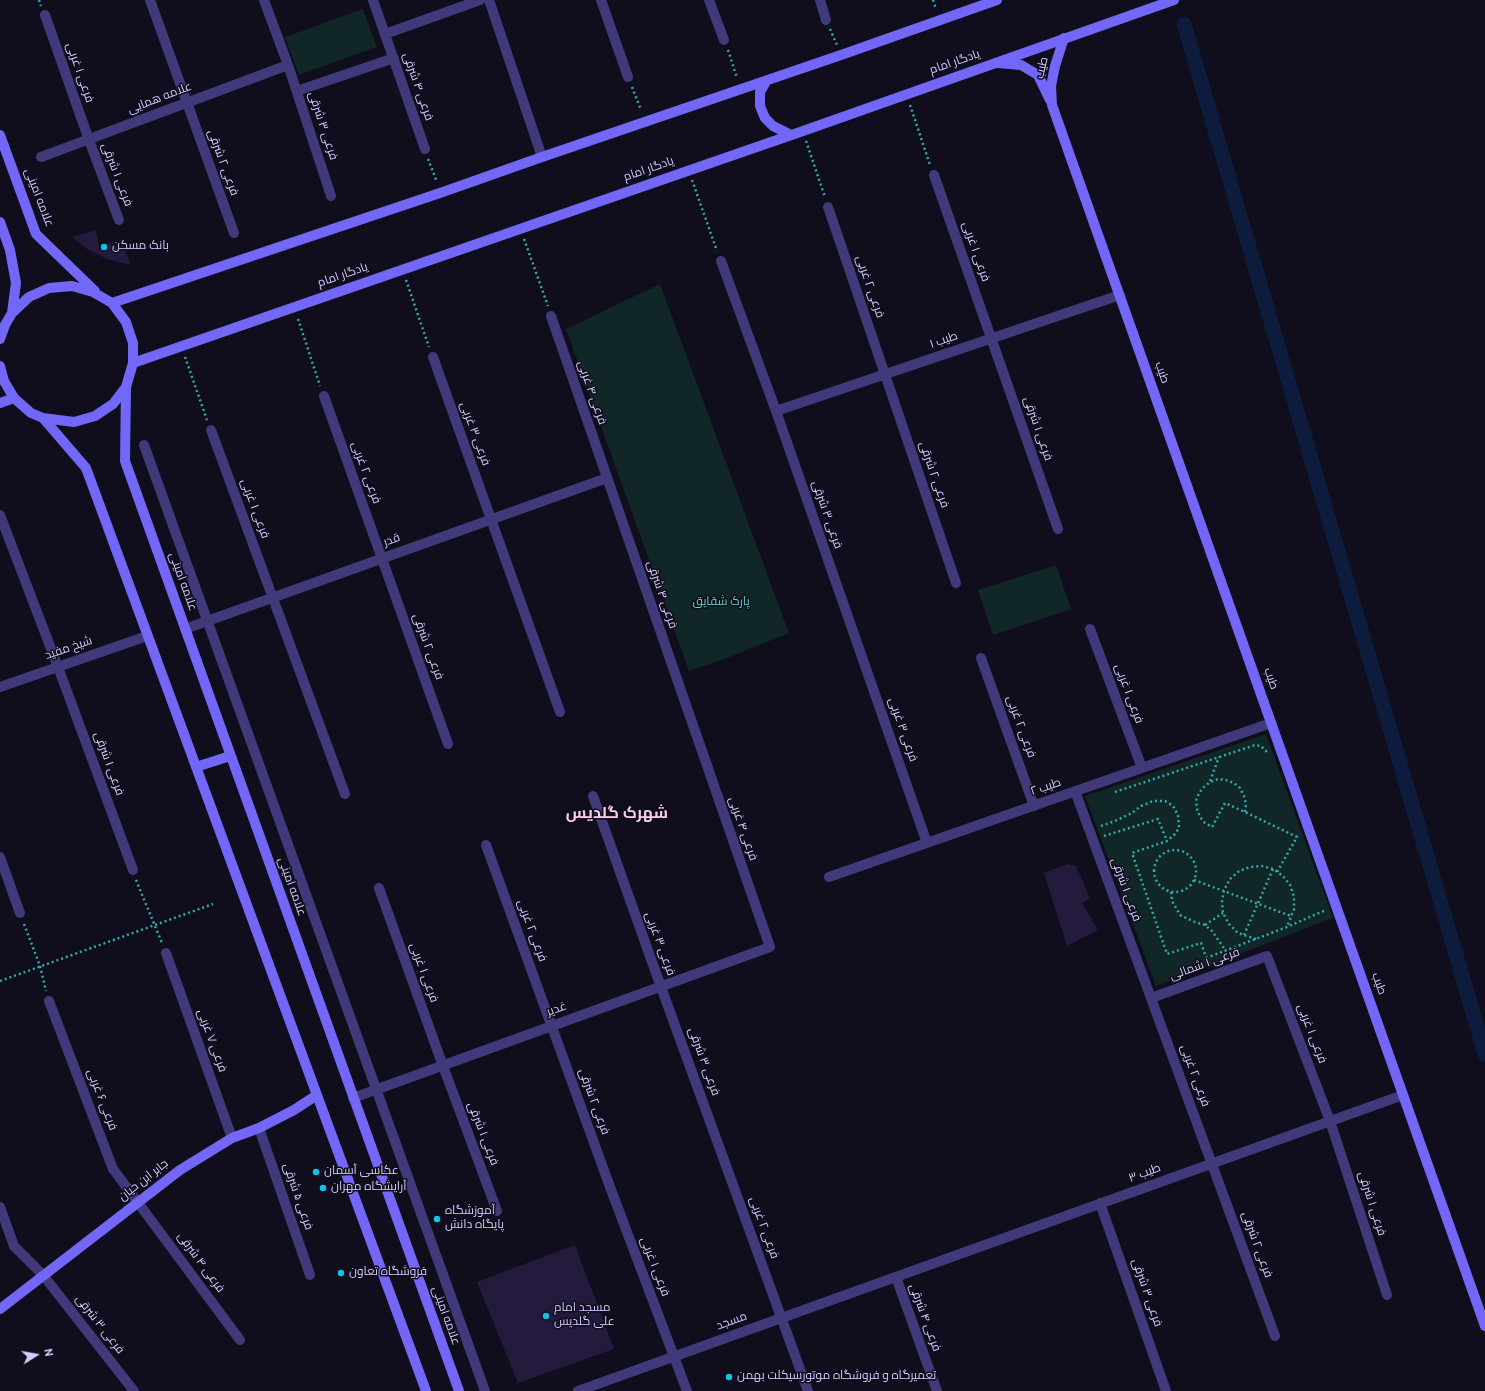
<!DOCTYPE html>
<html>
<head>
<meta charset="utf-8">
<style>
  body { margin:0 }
  #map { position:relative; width:1485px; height:1391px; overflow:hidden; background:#100d1d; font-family:Overpass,sans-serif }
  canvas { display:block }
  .north { position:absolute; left:16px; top:1335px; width:40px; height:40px; -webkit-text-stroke:3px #100d1d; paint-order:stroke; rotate:79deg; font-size:11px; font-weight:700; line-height:16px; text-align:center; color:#d4cbfd }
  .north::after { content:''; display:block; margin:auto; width:14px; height:18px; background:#d4cbfd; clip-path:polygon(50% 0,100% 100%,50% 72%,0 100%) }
</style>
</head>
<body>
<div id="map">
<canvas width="1485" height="1391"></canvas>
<div class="north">N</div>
</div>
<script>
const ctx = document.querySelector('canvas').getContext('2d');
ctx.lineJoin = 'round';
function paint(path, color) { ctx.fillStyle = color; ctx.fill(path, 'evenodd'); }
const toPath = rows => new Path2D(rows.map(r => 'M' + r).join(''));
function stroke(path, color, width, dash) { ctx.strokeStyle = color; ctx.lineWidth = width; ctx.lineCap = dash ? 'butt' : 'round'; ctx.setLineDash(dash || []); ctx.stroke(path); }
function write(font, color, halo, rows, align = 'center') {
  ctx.font = font + ' Overpass,Cairo,sans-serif'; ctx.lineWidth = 3; ctx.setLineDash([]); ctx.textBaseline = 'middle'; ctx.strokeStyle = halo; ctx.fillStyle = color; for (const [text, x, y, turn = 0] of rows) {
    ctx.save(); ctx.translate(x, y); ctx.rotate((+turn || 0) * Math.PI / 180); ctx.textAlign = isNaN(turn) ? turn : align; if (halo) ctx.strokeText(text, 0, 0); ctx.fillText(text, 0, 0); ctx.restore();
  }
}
paint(toPath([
  [363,9,377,47,299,75,285,37],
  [660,284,789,633,727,658,689,671,566,329],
  [1056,565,1071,609,993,635,978,590],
  [1266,734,1333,918,1156,986,1085,796]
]), '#102627');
stroke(toPath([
  [1184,24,1485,1054]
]), '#0d1c3c', 15);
paint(toPath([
  [96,230,99,246,121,241,131,265,109,260,87,249,72,237],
  [1067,864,1076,866,1090,898,1082,903,1098,930,1067,946,1044,873],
  [575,1245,614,1349,518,1383,477,1282]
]), '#231a3d');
stroke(toPath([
  [39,0,41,6],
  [933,0,936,9],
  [830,29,837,45],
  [728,50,737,78],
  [632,87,641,110],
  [910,105,930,165],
  [806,141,825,197],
  [428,159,437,182],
  [692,180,717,251],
  [524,239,548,306],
  [406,280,429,347],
  [298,319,320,386],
  [185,357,207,420],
  [1210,781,1219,757],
  [1115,792,1255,745,1261,746,1267,752],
  [1245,812,1246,804,1244,796,1240,788,1234,783,1226,780,1218,779,1210,782,1204,787,1199,793,1196,801,1197,809,1200,817,1205,823,1212,827,1225,803,1245,812,1297,837,1277,872],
  [1101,826,1115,821,1132,813,1141,806,1153,801,1165,801,1173,806,1178,815,1179,828,1175,834,1167,841,1132,853,1167,954,1201,943,1209,965],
  [1104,836,1158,819,1167,841],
  '1154 871a21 21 0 1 1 42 0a21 21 0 1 1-42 0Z',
  [136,880,162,943],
  [1194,880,1291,916],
  [1171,892,1172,901,1180,915,1195,922,1205,925,1212,931,1226,951],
  [24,924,40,966,46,991],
  [1205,925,1223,913],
  [1244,935,1273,869],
  [1256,939,1238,933,1229,924,1223,913,1222,901,1224,890,1230,879,1239,871,1250,867,1262,866,1273,869,1283,876,1290,885,1294,897,1294,909,1287,927],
  [1206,958,1287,927,1326,910],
  [0,981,213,904]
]), '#32aaa9', 2.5, [2, 3]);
stroke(toPath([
  [150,0,234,233],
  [264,0,288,65,331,196],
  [373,0,425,149],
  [489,0,542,157],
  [601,0,628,77],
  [709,0,724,40],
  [820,0,826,20],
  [45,15,89,140,119,220],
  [385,34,480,0],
  [297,91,394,58],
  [41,157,288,65],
  [934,175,1058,529],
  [828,207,956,583],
  [721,261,776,411,927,843],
  [433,357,560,712],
  [324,396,448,744],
  [776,411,1120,295],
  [211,430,345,794],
  [144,445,485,1391],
  [0,515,58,667,133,870],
  [185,629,607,478],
  [1090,629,1142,768],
  [981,658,1034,806],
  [0,687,147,636],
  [1075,791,1275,1336],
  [593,796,661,987,808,1391],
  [486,845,610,1187,687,1391],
  [0,857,20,913],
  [829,877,1271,723],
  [379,888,443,1066,497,1211],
  [166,953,232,1138],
  [1151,998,1267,956,1330,1121,1387,1295],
  [49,1001,113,1169,240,1340],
  [353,1098,770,947,551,316],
  [259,1128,310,1275],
  [1100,1203,1166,1391],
  [0,1207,14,1246,43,1275,134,1391],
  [896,1277,937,1391],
  [578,1391,1403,1095]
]), '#403a7a', 10);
stroke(toPath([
  [1064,38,1055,66,1051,86,1052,105,1485,1326],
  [998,63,1021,65,1038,75,1050,100],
  [767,80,760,92,760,106,765,118,773,126,791,135],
  [0,135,36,234,95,291],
  [0,222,10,250,16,283,12,313],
  [112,303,440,193,542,157,841,55,997,0],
  [0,339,5,325,12,313,29,297,49,288,72,286,93,292,112,303,126,322,133,343,133,363,126,387,113,404,95,416,74,422,43,418,31,413,14,398,4,381,0,366],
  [133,363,803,131,1174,0],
  [126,387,125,461,459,1391],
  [0,403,14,398],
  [43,418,86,468,426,1391],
  [196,767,230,756],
  [0,1309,180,1170,232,1138,259,1128,294,1110,317,1095]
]), '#7367f8', 10);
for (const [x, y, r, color] of [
  [104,247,4,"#0ac6e9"],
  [316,1172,4,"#0ac6e9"],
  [323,1188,4,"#0ac6e9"],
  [437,1219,4,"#0ac6e9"],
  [341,1273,4,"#0ac6e9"],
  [546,1316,4,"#0ac6e9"],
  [729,1377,4,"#0ac6e9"]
]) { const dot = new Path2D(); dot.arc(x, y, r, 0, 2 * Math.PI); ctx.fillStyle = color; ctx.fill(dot); stroke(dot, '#100d1d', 1.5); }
write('12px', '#d4cbfd', '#100d1d', [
  ["یادگار امام",955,63,-19],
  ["طیب",1043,68,-77],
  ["فرعی ۱ غربی",79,73,71],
  ["فرعی ۴ شرقی",417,87,71],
  ["علامه همایی",160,99,-21],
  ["فرعی ۳ شرقی",322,126,72],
  ["فرعی ۲ شرقی",222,163,70],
  ["یادگار امام",649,170,-19],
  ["فرعی ۱ شرقی",116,175,69],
  ["علامه امینی",38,198,69],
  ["فرعی ۱ غربی",975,252,71],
  ["یادگار امام",343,276,-19],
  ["فرعی ۲ غربی",869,287,71],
  ["طیب ۱",944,341,-19],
  ["طیب",1161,373,71],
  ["فرعی ۴ غربی",591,393,71],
  ["فرعی ۱ شرقی",1037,429,71],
  ["فرعی ۳ غربی",474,434,70],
  ["فرعی ۲ غربی",365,473,70],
  ["فرعی ۲ شرقی",933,475,71],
  ["فرعی ۱ غربی",254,509,70],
  ["فرعی ۳ شرقی",826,515,71],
  ["قدر",392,541,-20],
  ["علامه امینی",182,582,70],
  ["فرعی ۴ شرقی",661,595,71],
  ["فرعی ۲ شرقی",427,647,70],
  ["شیخ مفید",69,649,-19],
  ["طیب",1270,679,71],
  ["فرعی ۱ غربی",1128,694,70],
  ["فرعی ۲ غربی",1020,727,70],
  ["فرعی ۳ غربی",902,730,71],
  ["فرعی ۱ شرقی",108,764,70],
  ["طیب ۲",1046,788,-19],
  ["فرعی ۴ غربی",742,829,71],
  ["علامه امینی",291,887,70],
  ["فرعی ۱ شرقی",1125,890,70],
  ["فرعی ۲ غربی",531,931,70],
  ["فرعی ۳ غربی",659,944,70],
  ["فرعی ۱ شمالی",1205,965,-20],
  ["فرعی ۱ غربی",423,973,70],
  ["طیب",1378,984,70],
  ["غدیر",557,1010,-20],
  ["فرعی ۱ غربی",1311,1034,69],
  ["فرعی ۷ غربی",211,1041,70],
  ["فرعی ۳ شرقی",703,1062,70],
  ["فرعی ۲ غربی",1194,1076,70],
  ["فرعی ۶ غربی",101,1100,69],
  ["فرعی ۲ شرقی",593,1102,70],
  ["فرعی ۱ شرقی",482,1134,69],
  ["طیب ۳",1145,1174,-20],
  ["جابر ابن حیان",144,1181,-38],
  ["فرعی ۵ شرقی",297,1197,71],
  ["فرعی ۱ شرقی",1371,1204,72],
  ["فرعی ۲ غربی",763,1228,70],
  ["فرعی ۲ شرقی",1256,1245,70],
  ["فرعی ۴ شرقی",200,1263,54],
  ["فرعی ۱ غربی",654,1267,69],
  ["فرعی ۳ شرقی",1146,1293,71],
  ["علامه امینی",445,1316,70],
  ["فرعی ۴ شرقی",924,1318,70],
  ["مسجد",732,1322,-20],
  ["فرعی ۳ شرقی",99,1325,52]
]);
write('12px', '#d4cbfd', '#100d1d', [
  ["بانک مسکن",112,247],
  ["عکاسی آسمان",324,1172],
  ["آرایشگاه مهران",331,1188],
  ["آموزشگاه",445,1212],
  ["پایگاه دانش",445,1226],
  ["فروشگاه تعاون",349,1273],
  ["مسجد امام",554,1309],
  ["علی گلدیس",554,1323],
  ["تعمیرگاه و فروشگاه موتورسیکلت بهمن",737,1377]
], 'left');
write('12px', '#5bd8c0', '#100d1d', [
  ["پارک شقایق",721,603]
]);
write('bold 16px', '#fdcde9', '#100d1d', [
  ["شهرک گلدیس",617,815]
]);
</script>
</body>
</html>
